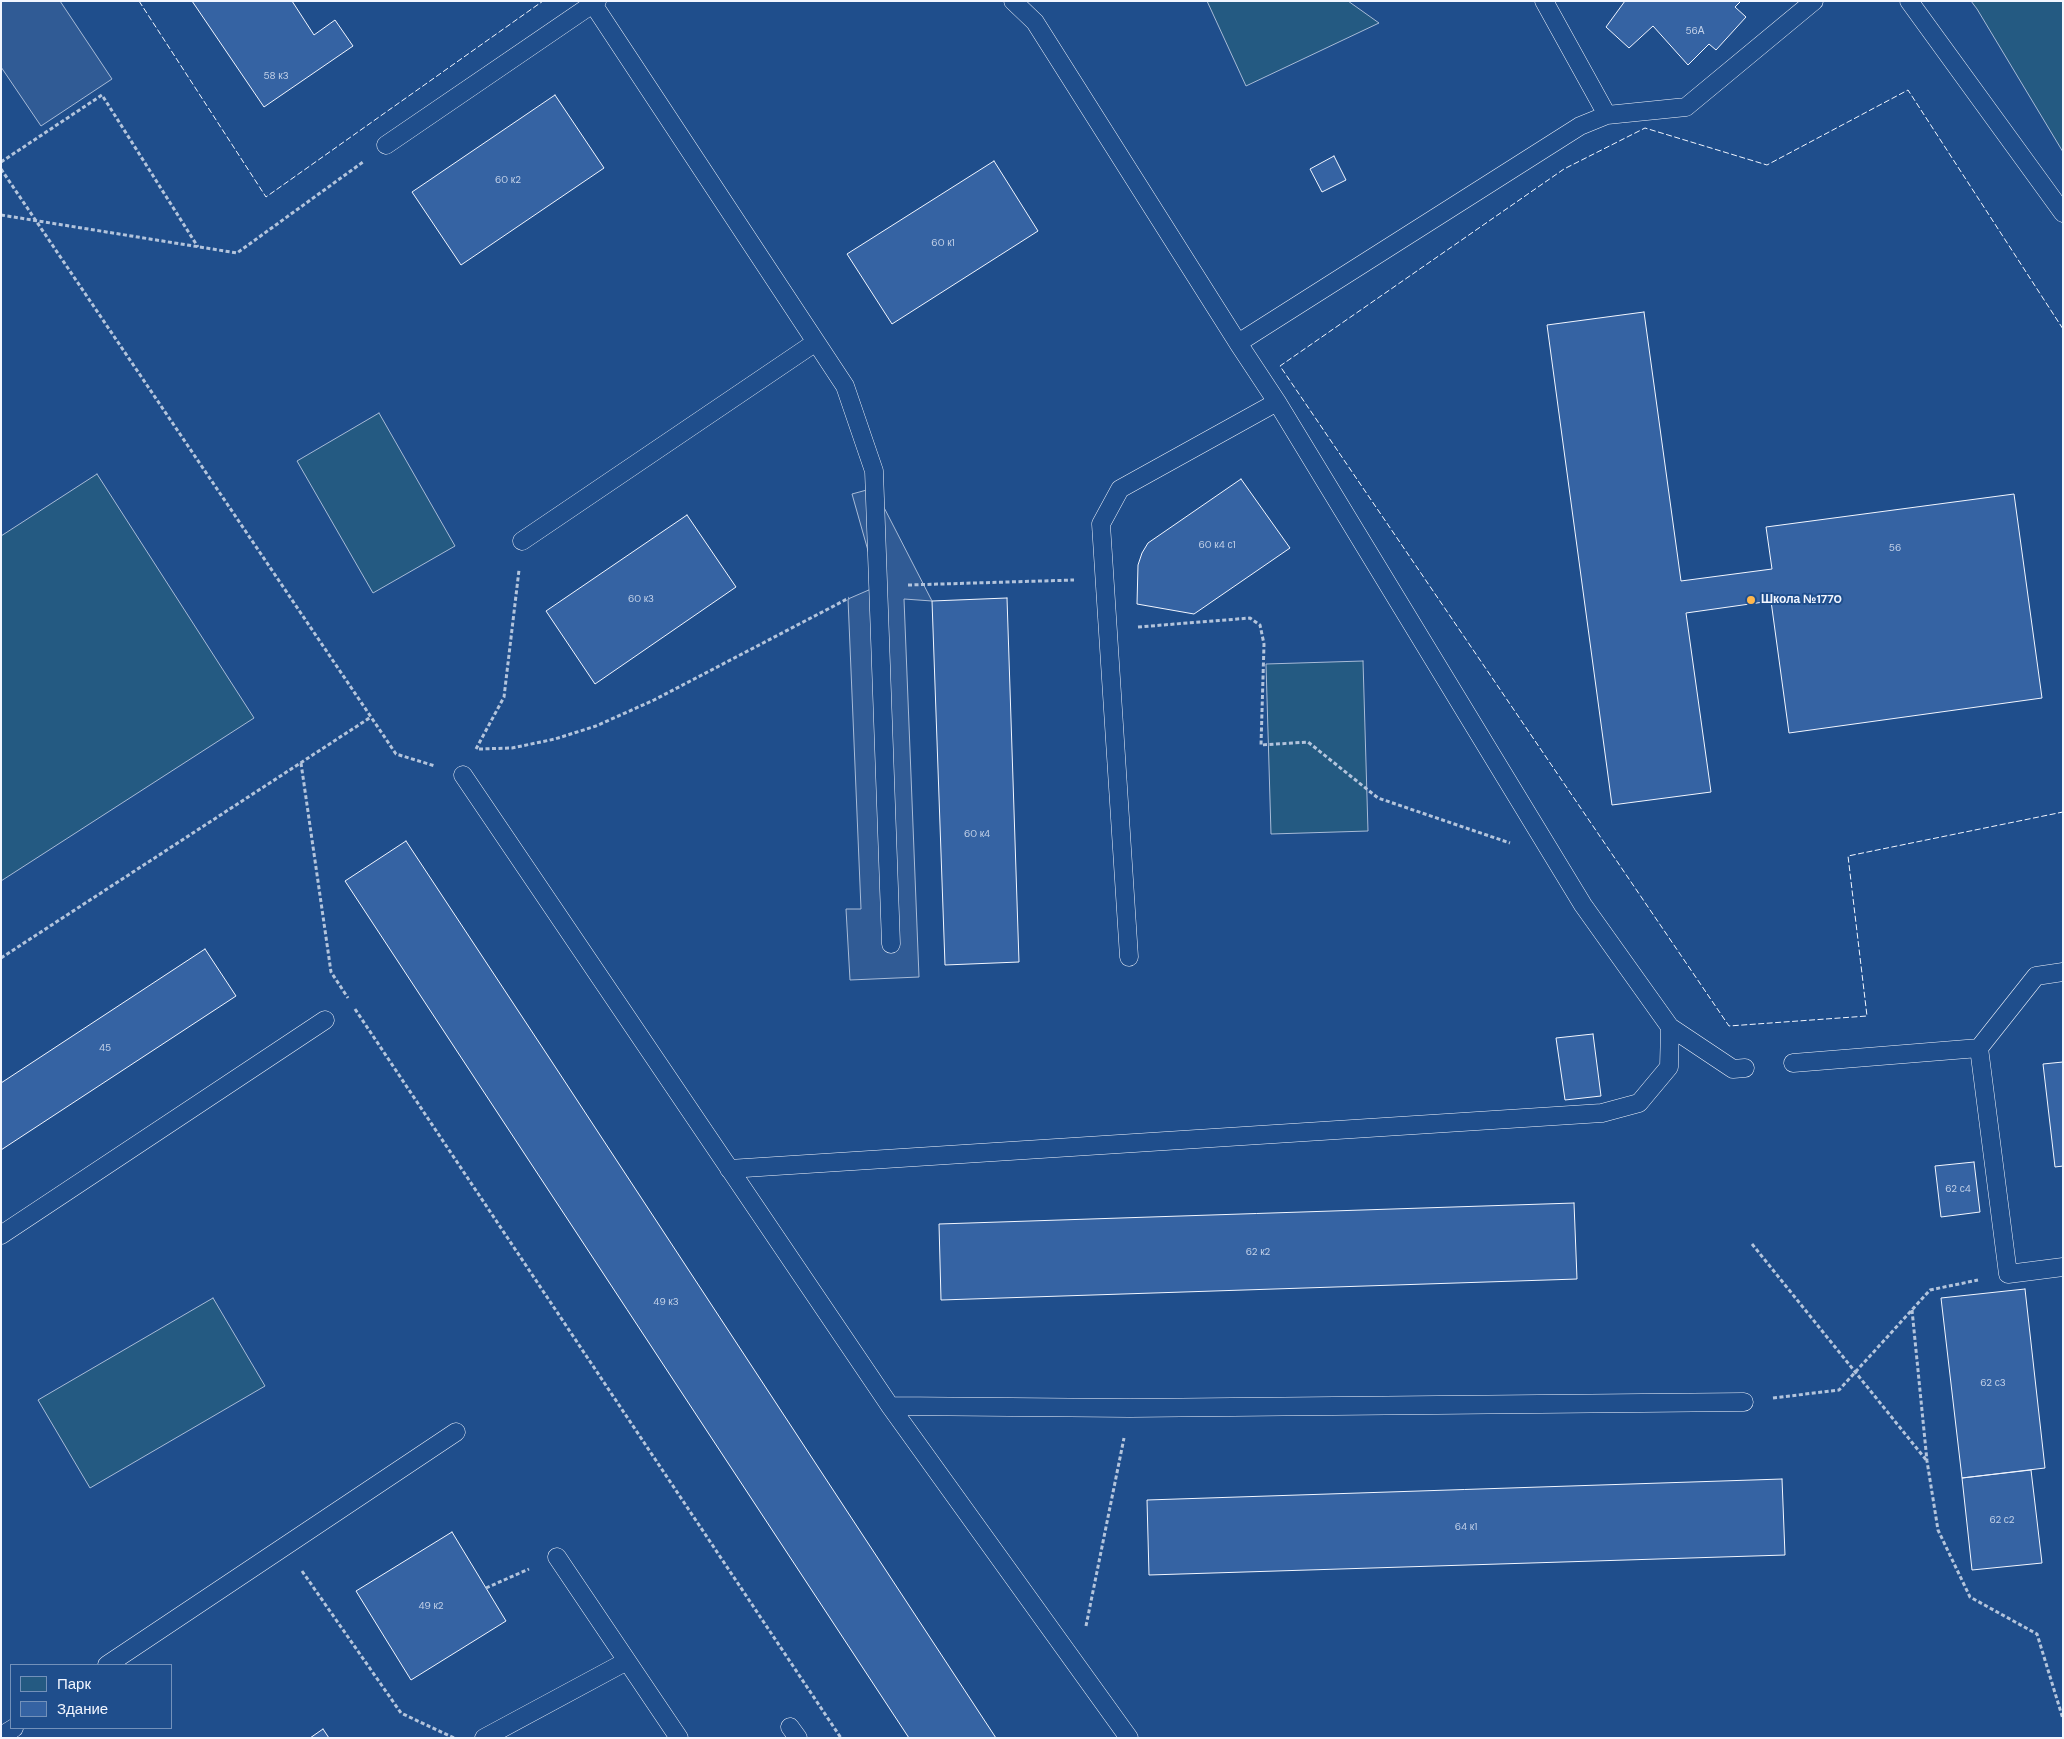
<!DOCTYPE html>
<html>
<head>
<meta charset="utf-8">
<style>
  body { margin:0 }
  #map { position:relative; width:2064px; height:1739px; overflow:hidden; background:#1f4e8c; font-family:"DM Sans",sans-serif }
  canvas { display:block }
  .frame { position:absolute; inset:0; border:2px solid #f2f6ff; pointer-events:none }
  .legend { position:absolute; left:10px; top:1664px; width:162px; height:65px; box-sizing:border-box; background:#1f4e8c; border:1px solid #7391ba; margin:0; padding:6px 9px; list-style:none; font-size:15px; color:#f2f6ff }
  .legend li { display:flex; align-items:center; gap:10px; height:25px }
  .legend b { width:25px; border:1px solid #7391ba }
</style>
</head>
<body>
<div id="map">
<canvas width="2064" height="1739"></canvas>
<div class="frame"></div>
<ul class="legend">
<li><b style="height:14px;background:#245a82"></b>Парк</li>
<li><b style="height:14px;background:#3563a3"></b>Здание</li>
</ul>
</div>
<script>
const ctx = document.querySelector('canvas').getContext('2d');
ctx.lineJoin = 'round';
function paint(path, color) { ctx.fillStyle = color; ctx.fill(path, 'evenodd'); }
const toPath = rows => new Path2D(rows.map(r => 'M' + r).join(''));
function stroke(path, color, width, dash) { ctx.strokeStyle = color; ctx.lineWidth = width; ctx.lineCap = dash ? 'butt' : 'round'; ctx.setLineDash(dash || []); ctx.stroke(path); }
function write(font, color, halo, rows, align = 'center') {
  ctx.font = font + ' "DM Sans",sans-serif'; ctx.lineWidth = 4; ctx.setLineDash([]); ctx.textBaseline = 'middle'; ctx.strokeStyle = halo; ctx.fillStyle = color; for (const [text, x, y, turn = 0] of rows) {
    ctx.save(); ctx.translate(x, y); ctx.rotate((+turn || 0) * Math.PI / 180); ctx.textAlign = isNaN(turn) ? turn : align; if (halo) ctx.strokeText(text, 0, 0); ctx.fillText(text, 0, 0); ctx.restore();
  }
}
const green = toPath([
  [1207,1,1348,1,1379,23,1246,86,1207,1],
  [1971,1,2063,1,2063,152,1977,9,1971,1],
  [379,413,455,546,373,593,297,461,379,413],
  [97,474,254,718,1,881,1,536,97,474],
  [1363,661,1368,831,1271,834,1266,664,1363,661],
  [213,1298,265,1386,90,1488,38,1400,213,1298]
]);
paint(green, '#245a82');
stroke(green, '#a8bbd7', 1);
const parking = toPath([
  [1,1,60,1,112,79,41,126,1,67,1,1],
  [874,488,932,601,904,599,919,977,850,980,846,909,861,909,848,599,878,586,852,494,874,488]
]);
paint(parking, '#305b95');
stroke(parking, '#a8bbd7', 1);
const building = toPath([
  [192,1,292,1,314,35,335,20,353,46,264,107,192,1],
  [1625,1,1741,1,1735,7,1746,17,1716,50,1709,44,1688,65,1653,26,1629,48,1606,27,1625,1],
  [555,95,604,168,461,265,412,192,555,95],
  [1334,156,1346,180,1322,192,1310,169,1334,156],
  [994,161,1038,231,892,324,847,254,994,161],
  [1644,312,1681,581,1772,569,1766,527,2014,494,2042,698,1789,733,1771,601,1686,613,1711,792,1612,805,1547,325,1644,312],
  [1241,479,1290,548,1194,614,1137,604,1138,565,1142,553,1148,543,1241,479],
  [687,515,736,587,595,684,546,611,687,515],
  [1007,598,1019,962,945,965,932,601,1007,598],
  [406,841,552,1062,996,1738,909,1738,345,881,406,841],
  [205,949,236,996,1,1150,1,1083,205,949],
  [1593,1034,1601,1096,1565,1100,1556,1038,1593,1034],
  [2063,1062,2063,1166,2055,1167,2043,1064,2063,1062],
  [1974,1162,1980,1212,1941,1217,1935,1166,1974,1162],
  [1574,1203,1577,1279,941,1300,939,1224,1574,1203],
  [2025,1289,2045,1468,1962,1478,1941,1298,2025,1289],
  [2031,1470,2042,1563,1972,1570,1962,1478,2031,1470],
  [1782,1479,1785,1555,1149,1575,1147,1500,1782,1479],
  [452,1532,506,1621,411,1680,356,1591,452,1532],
  [323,1729,329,1738,310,1738,323,1729]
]);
paint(building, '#3563a3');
stroke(building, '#f2f6ff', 1);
const lane = toPath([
  [1013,1,1035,22,1238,343,1580,126,1607,115,1686,107,1814,1],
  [1544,1,1607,115],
  [1909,1,2063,213],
  [593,4,845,386,874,471,891,944],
  [386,145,597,1],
  [522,541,816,342],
  [463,775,890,1406,1129,1738],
  [1129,957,1101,524,1120,489,1277,402],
  [2063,972,2036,976,1979,1048,2008,1274,2063,1267],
  [1670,1027,1733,1069,1745,1068],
  [1793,1063,1979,1048],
  [729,1169,1602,1113,1639,1103,1669,1067,1670,1027,1583,905,1277,402,1238,343],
  [1,1235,325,1020],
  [890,1406,1130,1408,1744,1402],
  [557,1557,679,1738],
  [107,1665,456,1432],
  [790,1727,798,1738],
  [1,1736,14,1728],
  [484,1738,627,1661]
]);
stroke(lane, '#f2f6ff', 19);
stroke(toPath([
  [1,162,102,95,198,247],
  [1,169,396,754,435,766],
  [1,215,237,253,363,162],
  [908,585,1074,580],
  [1138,627,1250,618,1260,625,1264,644,1261,745,1308,742,1378,798,1510,843],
  [476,749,504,697,519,570],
  [479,749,512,748,555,739,596,726,654,700,849,598],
  [301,763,331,972,348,998],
  [1,958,371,717],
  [355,1009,841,1738],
  [1752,1244,1927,1461],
  [1912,1310,1927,1461,1938,1530,1970,1597,2037,1634,2063,1719],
  [1773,1398,1839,1390,1930,1290,1978,1280],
  [302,1571,401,1713,454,1738],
  [486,1588,529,1569],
  [1086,1626,1124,1438]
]), '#b3c4dc', 3, [4, 2.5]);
stroke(lane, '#1f4e8c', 18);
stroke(toPath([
  [139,1,266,197,543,1],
  [2063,329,1908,90,1767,165,1645,128,1564,169,1280,366,1729,1026,1867,1016,1848,856,2063,812]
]), '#f2f6ff', 1, [6, 2.5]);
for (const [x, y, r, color] of [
  [1751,600,5,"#ffb74d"]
]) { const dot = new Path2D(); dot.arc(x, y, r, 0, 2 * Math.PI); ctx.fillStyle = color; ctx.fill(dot); stroke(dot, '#1f4e8c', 2); }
write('10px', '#c3d1e8', null, [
  ["56А",1695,31],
  ["58 к3",276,76],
  ["60 к2",508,180],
  ["60 к1",943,243],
  ["60 к4 с1",1217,545],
  ["56",1895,548],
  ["60 к3",641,599],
  ["60 к4",977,834],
  ["45",105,1048],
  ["62 с4",1958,1189],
  ["62 к2",1258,1252],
  ["49 к3",666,1302],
  ["62 с3",1993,1383],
  ["62 с2",2002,1520],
  ["64 к1",1466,1527],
  ["49 к2",431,1606]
]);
write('bold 12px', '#f2f6ff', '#1f4e8c', [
  ["Школа №1770",1761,600]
], 'left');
</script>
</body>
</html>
